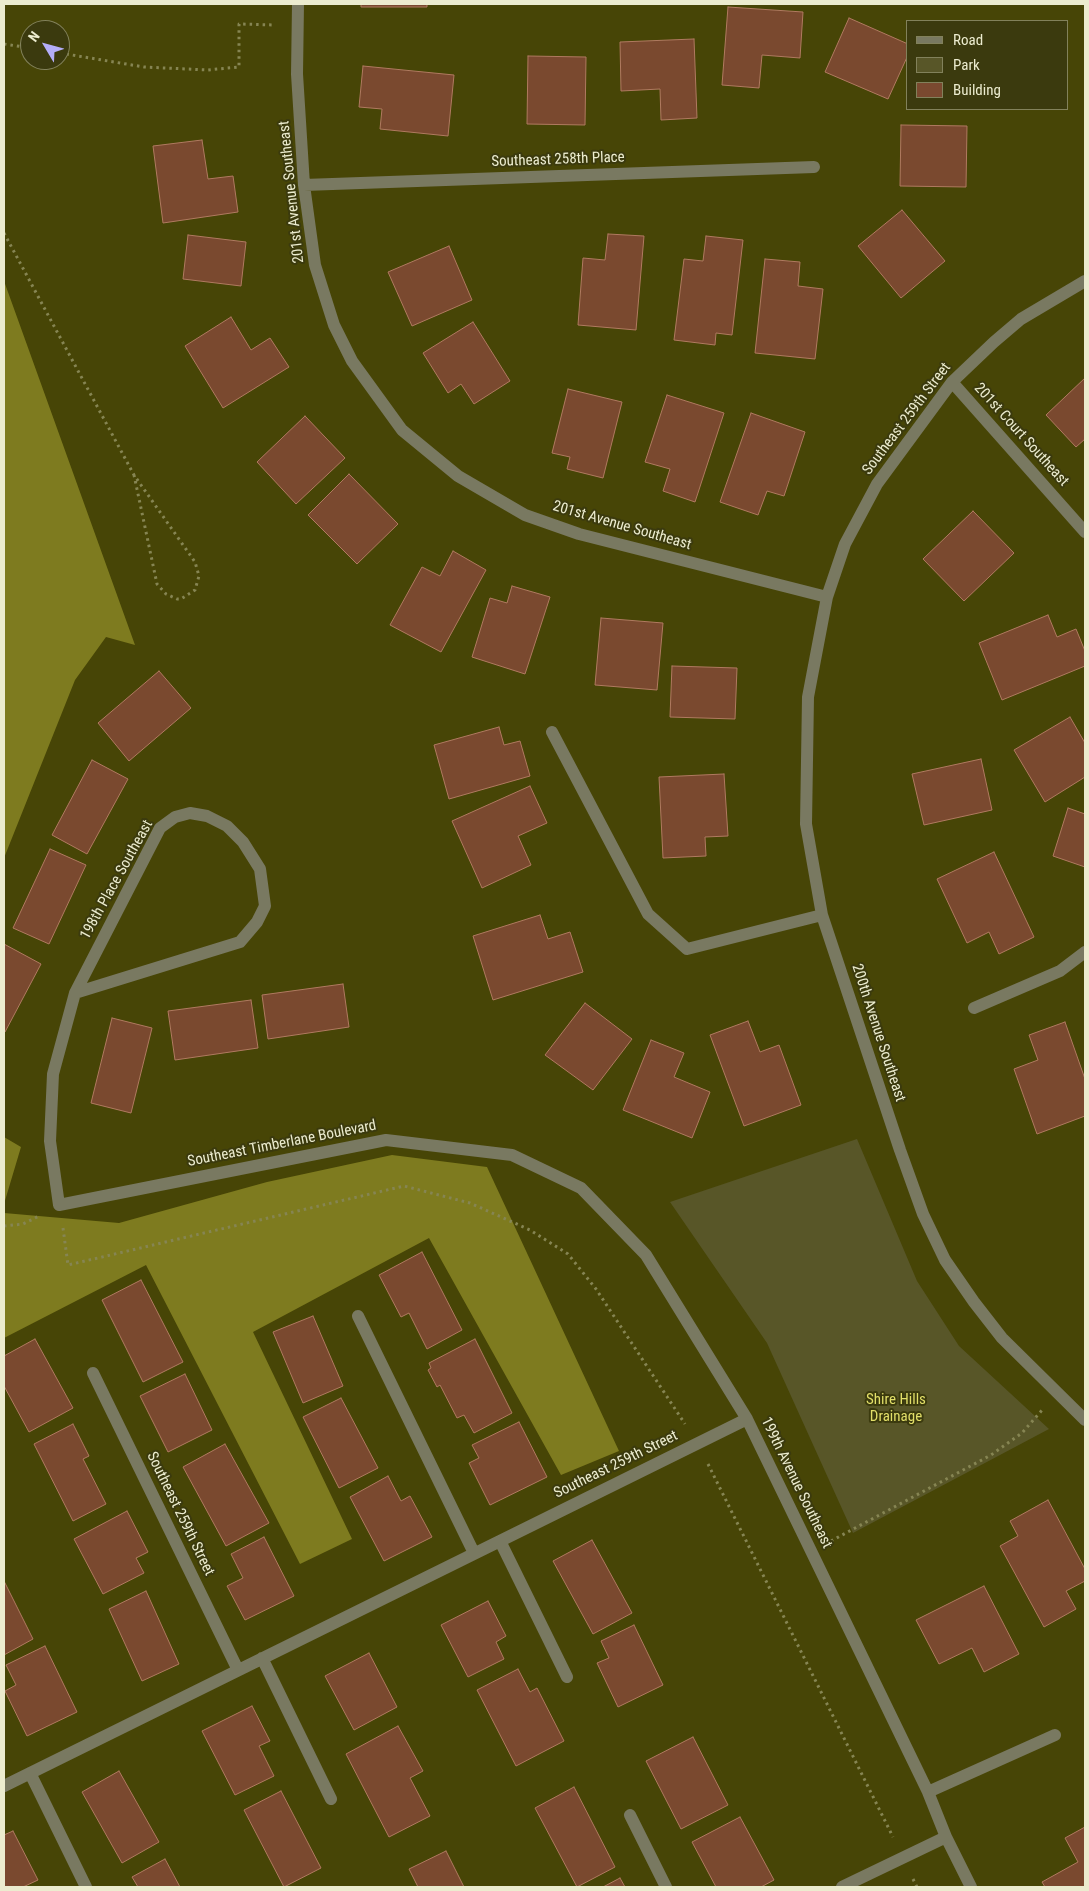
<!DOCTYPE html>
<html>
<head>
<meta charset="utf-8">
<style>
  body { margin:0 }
  #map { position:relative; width:1089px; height:1891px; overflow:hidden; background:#474506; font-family:"Roboto Condensed",sans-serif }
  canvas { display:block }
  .frame { position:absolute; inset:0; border:5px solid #ececcf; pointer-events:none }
  .legend { position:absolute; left:906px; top:20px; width:162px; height:90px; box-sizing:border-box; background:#3b3a0e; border:1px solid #82815b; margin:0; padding:6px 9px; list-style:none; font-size:15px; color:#ececcf }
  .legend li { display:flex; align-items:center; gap:10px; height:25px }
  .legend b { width:25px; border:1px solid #82815b }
  .north { position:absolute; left:20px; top:20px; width:50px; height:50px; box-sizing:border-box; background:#3b3a0e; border:1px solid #82815b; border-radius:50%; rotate:307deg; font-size:14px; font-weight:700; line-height:20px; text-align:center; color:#ececcf }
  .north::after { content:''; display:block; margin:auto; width:18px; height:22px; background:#b3adf9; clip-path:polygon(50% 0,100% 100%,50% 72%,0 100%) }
</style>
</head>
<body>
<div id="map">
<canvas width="1089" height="1891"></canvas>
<div class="frame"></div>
<ul class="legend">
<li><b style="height:6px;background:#797961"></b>Road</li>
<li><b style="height:14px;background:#585628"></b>Park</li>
<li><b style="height:14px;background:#7a492f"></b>Building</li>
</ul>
<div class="north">N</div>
</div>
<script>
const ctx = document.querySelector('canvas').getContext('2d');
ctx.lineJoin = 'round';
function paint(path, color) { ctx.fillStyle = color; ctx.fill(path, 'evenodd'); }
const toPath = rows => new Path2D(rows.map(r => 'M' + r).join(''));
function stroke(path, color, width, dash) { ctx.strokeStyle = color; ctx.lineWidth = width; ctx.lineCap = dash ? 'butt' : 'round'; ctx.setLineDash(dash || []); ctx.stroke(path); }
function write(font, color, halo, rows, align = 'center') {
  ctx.font = font + ' "Roboto Condensed",sans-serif'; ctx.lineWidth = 4; ctx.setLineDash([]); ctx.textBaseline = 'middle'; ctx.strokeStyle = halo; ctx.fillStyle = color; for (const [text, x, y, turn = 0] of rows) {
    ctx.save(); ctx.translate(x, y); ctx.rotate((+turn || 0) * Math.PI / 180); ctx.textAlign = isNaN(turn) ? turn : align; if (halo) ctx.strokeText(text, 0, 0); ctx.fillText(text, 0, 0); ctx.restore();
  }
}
paint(toPath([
  [857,1139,917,1281,959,1346,1049,1429,853,1533,767,1343,670,1202]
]), '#585628');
paint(toPath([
  [4,281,135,645,106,637,75,680,4,858],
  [4,1137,21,1147,4,1204],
  [392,1155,487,1167,619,1451,561,1475,429,1238,253,1332,352,1539,300,1564,146,1265,4,1338,4,1213,119,1223,267,1182]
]), '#7e7b1f');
const building = toPath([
  [361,4,427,4,427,7,361,7,361,4],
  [728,7,803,12,800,58,762,55,759,88,722,85,728,7],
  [849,18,908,44,908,55,888,99,825,72,849,18],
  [694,39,697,118,661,120,660,89,621,91,620,42,694,39],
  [528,56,586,57,585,125,527,124,528,56],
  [363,66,454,75,448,136,380,129,382,109,359,107,363,66],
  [901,125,967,126,966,187,900,186,901,125],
  [202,140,208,179,233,176,238,212,163,223,153,146,202,140],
  [902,210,945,261,901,298,858,246,902,210],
  [608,234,644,236,636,330,578,325,583,258,605,260,608,234],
  [188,235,246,242,241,286,183,279,188,235],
  [706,236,743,240,732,335,716,333,715,345,674,340,684,259,703,261,706,236],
  [449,246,472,300,412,326,388,272,449,246],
  [765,259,800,262,798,286,823,289,815,359,755,353,765,259],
  [231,317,251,350,270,338,289,367,223,408,185,346,231,317],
  [473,322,510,381,474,404,461,384,448,393,423,353,473,322],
  [1085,378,1085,439,1076,447,1046,415,1085,378],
  [568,389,622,402,603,478,567,469,570,457,552,453,568,389],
  [667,395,724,413,695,502,663,491,670,469,645,462,667,395],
  [751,413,805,432,784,496,767,491,758,515,720,502,751,413],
  [305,416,345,458,296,504,257,462,305,416],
  [349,474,398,524,357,564,308,515,349,474],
  [973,511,1014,553,964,601,923,559,973,511],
  [453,551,486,570,441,652,390,625,422,567,440,576,453,551],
  [512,586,550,597,525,674,472,657,490,598,507,603,512,586],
  [1048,615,1057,637,1076,629,1085,651,1085,666,1002,700,979,643,1048,615],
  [601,618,663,623,657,690,595,685,601,618],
  [672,666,737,668,735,719,670,717,672,666],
  [159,671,191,708,129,761,98,723,159,671],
  [1070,717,1085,743,1085,777,1045,802,1014,750,1070,717],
  [499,727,504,745,520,741,530,776,449,799,434,745,499,727],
  [981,759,992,810,924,825,912,774,981,759],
  [92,760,128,779,87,854,52,835,92,760],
  [724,774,728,836,705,837,706,856,663,858,659,777,724,774],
  [530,786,547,823,518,836,531,865,482,888,452,821,530,786],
  [1068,808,1085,814,1085,867,1053,856,1068,808],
  [50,849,86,865,49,944,13,928,50,849],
  [994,852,1034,937,999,954,989,932,967,943,937,879,994,852],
  [540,915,548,939,570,932,583,972,493,1000,473,936,540,915],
  [4,944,41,964,5,1032,4,1031,4,944],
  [343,984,349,1027,268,1039,262,995,343,984],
  [251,1000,258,1048,175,1060,168,1011,251,1000],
  [585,1003,632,1039,593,1090,545,1055,585,1003],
  [112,1018,152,1028,131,1113,91,1103,112,1018],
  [748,1021,760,1052,779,1045,801,1105,744,1126,710,1035,748,1021],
  [1065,1022,1085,1079,1085,1116,1037,1134,1014,1069,1038,1060,1029,1035,1065,1022],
  [651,1040,684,1053,674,1077,710,1092,692,1138,623,1110,651,1040],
  [422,1252,462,1330,427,1349,409,1313,401,1317,379,1275,422,1252],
  [141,1280,183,1362,143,1382,102,1300,141,1280],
  [313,1316,343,1386,303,1403,273,1332,313,1316],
  [35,1339,73,1408,29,1432,4,1386,4,1356,35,1339],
  [475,1339,512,1413,474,1433,464,1415,457,1418,440,1385,437,1387,428,1370,431,1368,429,1363,475,1339],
  [185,1374,212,1430,168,1452,140,1396,185,1374],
  [341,1398,378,1468,339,1488,303,1417,341,1398],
  [519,1422,547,1477,490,1505,469,1463,479,1458,472,1445,519,1422],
  [73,1424,89,1456,83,1459,106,1504,73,1521,34,1444,73,1424],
  [225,1444,269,1523,226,1546,183,1467,225,1444],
  [388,1476,401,1501,410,1496,432,1537,384,1561,350,1497,388,1476],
  [1048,1500,1085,1569,1085,1581,1066,1591,1076,1609,1044,1627,1000,1546,1018,1536,1010,1521,1048,1500],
  [127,1511,148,1552,136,1558,144,1573,103,1594,74,1539,127,1511],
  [264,1537,294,1596,245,1620,227,1586,243,1578,231,1554,264,1537],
  [592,1540,632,1613,593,1634,553,1561,592,1540],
  [4,1581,33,1639,4,1655,4,1581],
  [984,1586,1019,1654,984,1672,972,1648,939,1664,916,1620,984,1586],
  [146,1591,179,1664,142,1681,109,1609,146,1591],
  [488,1601,506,1636,496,1642,504,1659,468,1677,441,1625,488,1601],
  [634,1625,663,1685,618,1707,597,1663,609,1658,601,1641,634,1625],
  [45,1646,77,1712,27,1736,5,1691,16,1685,6,1665,45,1646],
  [369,1653,397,1707,354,1730,325,1676,369,1653],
  [518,1669,530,1692,537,1688,564,1741,516,1766,477,1690,518,1669],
  [252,1706,270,1741,259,1746,274,1776,235,1795,202,1731,252,1706],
  [398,1726,423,1771,410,1778,430,1816,389,1837,346,1754,398,1726],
  [693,1737,728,1805,681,1829,646,1761,693,1737],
  [119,1771,159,1842,122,1863,82,1792,119,1771],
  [574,1787,615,1867,577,1887,535,1808,574,1787],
  [281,1791,321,1868,284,1887,244,1810,281,1791],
  [740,1817,774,1880,761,1887,716,1887,692,1842,740,1817],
  [1085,1827,1085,1887,1045,1887,1042,1882,1078,1862,1065,1838,1085,1827],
  [13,1831,38,1880,23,1887,4,1887,4,1835,13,1831],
  [446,1851,464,1887,418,1887,409,1869,446,1851],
  [165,1859,180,1887,138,1887,132,1877,165,1859],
  [620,1878,625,1887,603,1887,620,1878]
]);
paint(building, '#7a492f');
stroke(building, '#b07a60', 1);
stroke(toPath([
  [4,44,30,48],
  [60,53,144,67,208,70,239,67,239,24,275,25],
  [4,233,134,475,195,562,199,576,195,590,181,599,177,599,166,594,157,584,134,475],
  [4,1226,23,1224,39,1216],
  [63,1228,68,1265,404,1186,470,1203,530,1230,568,1254,596,1289,685,1424],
  [708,1464,893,1837],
  [831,1541,991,1455,1022,1433,1043,1409],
  [913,1879,917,1887]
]), '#868553', 3, [2.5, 4]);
stroke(toPath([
  [298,4,297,74,304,185,315,265,334,325,352,361,402,430,458,476,525,515,579,534,827,597],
  [304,185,814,167],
  [1085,281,1021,319,994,342,952,382,877,484,845,544,827,597,808,697,806,824,822,915,900,1150,923,1214,945,1260,974,1302,1002,1338,1085,1420],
  [952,382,1085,532],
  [552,732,648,914,687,949,822,915],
  [75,993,160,828,175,817,190,813,207,816,227,826,243,842,260,869,265,906,257,922,240,942,75,993,53,1074,50,1141,59,1205,386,1140,512,1155,581,1188,646,1255,747,1419,928,1792,946,1837,971,1887],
  [974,1008,1060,971,1085,952],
  [358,1316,474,1553],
  [93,1373,238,1670],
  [500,1541,567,1677],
  [262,1658,331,1799],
  [30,1773,86,1887],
  [4,1786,747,1419],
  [928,1792,1055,1735],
  [630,1815,666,1887],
  [842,1887,946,1837]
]), '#797961', 12);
write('15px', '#ececcf', '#3b3a0e', [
  ["Southeast 258th Place",558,160,-2],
  ["201st Avenue Southeast",292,192,-96],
  ["Southeast 259th Street",907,419,-53],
  ["201st Court Southeast",1021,435,48],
  ["201st Avenue Southeast",622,526,16],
  ["198th Place Southeast",117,880,-61],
  ["200th Avenue Southeast",878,1033,72],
  ["Southeast Timberlane Boulevard",282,1144,-11],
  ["Southeast 259th Street",616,1465,-26],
  ["199th Avenue Southeast",796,1483,64],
  ["Southeast 259th Street",180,1514,64]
]);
write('15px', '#e2df69', '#3b3a0e', [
  ["Shire Hills",896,1400],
  ["Drainage",896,1417]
]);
</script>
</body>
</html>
